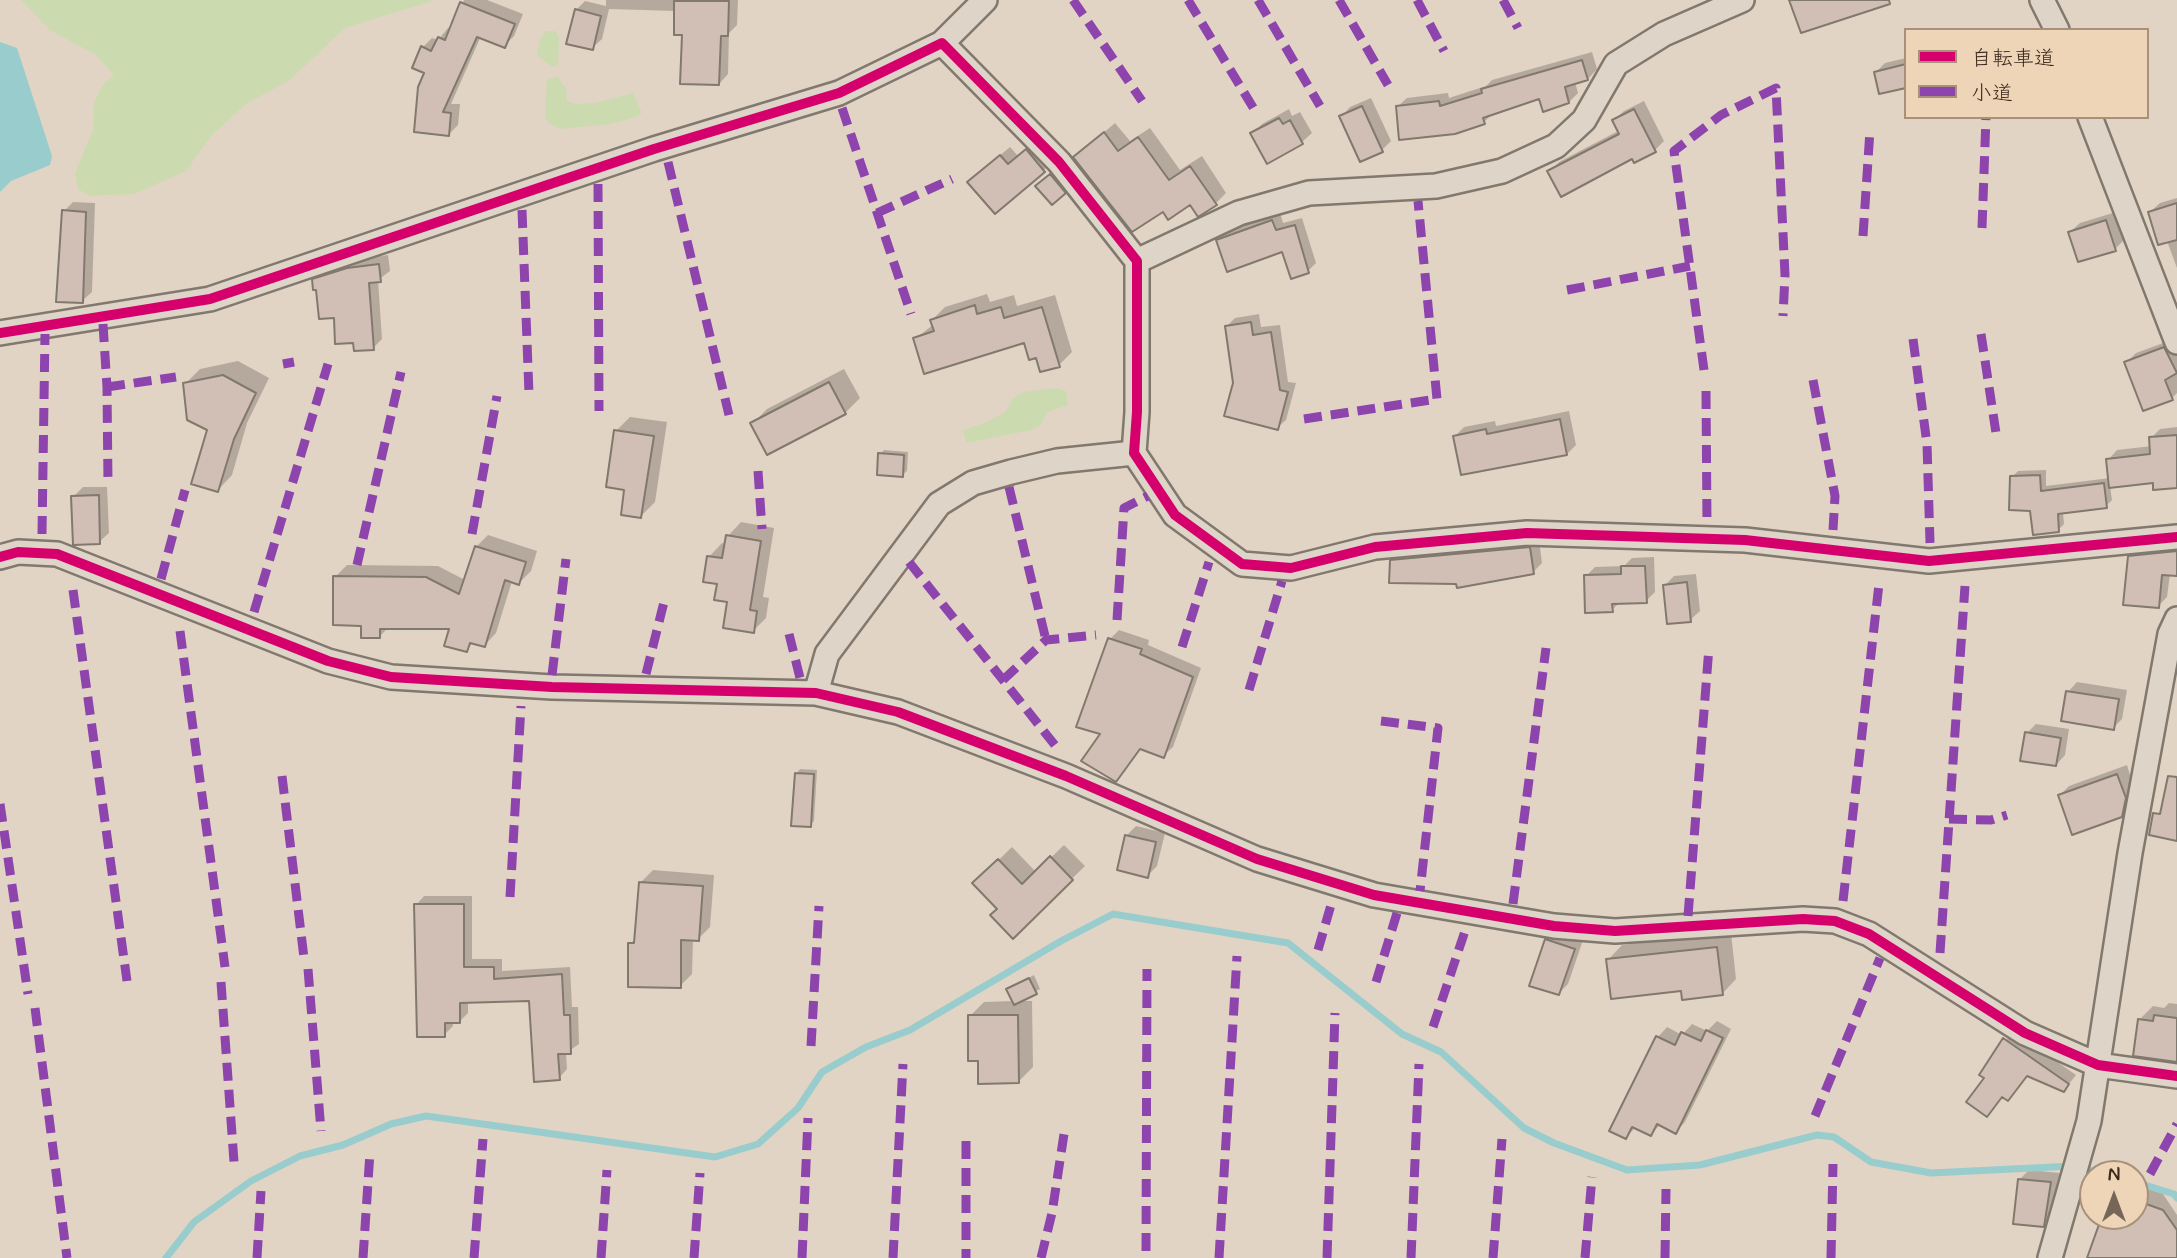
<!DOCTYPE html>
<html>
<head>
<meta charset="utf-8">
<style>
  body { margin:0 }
  #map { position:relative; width:2177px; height:1258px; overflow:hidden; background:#e2d4c4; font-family:Mynerve,"Klee One",sans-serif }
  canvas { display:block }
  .legend { position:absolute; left:1904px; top:28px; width:245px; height:91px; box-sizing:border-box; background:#efd5b7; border:2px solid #a7917a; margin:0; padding:9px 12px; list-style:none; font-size:21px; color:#3b2a1e }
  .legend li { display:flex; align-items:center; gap:14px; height:35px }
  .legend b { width:35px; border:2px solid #a7917a }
  .north { position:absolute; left:2079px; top:1160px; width:70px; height:70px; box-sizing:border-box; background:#efd5b7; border:2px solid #a7917a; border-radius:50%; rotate:0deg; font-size:19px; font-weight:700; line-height:28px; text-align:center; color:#3b2a1e }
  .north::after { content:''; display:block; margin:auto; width:24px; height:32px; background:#756658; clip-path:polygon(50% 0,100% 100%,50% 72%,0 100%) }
</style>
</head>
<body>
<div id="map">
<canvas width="2177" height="1258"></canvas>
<ul class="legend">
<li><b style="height:9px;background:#d6006c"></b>自転車道</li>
<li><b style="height:9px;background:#8e44ad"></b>小道</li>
</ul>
<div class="north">N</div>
</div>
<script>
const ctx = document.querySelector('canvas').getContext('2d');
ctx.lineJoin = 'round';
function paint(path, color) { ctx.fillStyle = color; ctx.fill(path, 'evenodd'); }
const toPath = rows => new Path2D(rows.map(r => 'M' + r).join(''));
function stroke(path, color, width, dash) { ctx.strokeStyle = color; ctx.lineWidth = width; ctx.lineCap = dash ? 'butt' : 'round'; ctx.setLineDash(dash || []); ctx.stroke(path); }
paint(toPath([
  [21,0,435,0,345,28,290,80,246,104,212,135,186,171,134,194,89,196,78,189,75,173,93,130,94,103,102,86,114,75,96,55,50,30],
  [546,31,555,31,559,37,558,65,552,67,537,55,540,38],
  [557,76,566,89,567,101,576,104,595,103,633,93,642,113,634,118,610,124,559,129,548,122,545,116,547,80],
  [1055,388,1066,391,1068,405,1048,412,1040,425,1032,430,966,443,963,430,987,422,1005,412,1013,398,1023,392]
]), '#cbdbaf');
paint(toPath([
  [0,42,17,48,52,156,50,165,11,181,0,192]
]), '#98cccd');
paint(toPath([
  [464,0,487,0,523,14,514,36,504,46,481,36,451,104,460,104,458,125,449,134,426,72,423,47,432,38,438,40,448,28,451,29],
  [606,0,738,0,737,25,729,33,728,74,719,84,684,34,676,11,609,9,602,39,592,48,576,10,585,1,606,6],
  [1592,52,1597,69,1588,79,1575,82,1578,93,1569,102,1541,97,1494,112,1484,122,1455,132,1397,107,1407,98,1448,93,1449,98,1486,86,1492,80],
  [1906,58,1906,86,1876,72,1885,63],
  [1371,98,1391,141,1382,150,1341,117,1350,107],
  [1644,101,1664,141,1655,150,1549,172,1559,162,1620,130,1614,120,1624,111],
  [1289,109,1292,116,1300,112,1312,133,1302,142,1268,162,1252,134,1262,124],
  [1115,123,1130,141,1150,128,1180,170,1202,156,1226,193,1215,204,1191,203,1164,210,1075,157],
  [1036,141,1053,162,995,212,979,173,1010,147,1018,156],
  [1055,171,1069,188,1052,203,1041,182],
  [2177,198,2177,268,2167,241,2150,212,2160,203],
  [73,202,95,203,92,292,82,301,58,300,64,211],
  [2116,212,2124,240,2115,249,2070,232,2080,223],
  [1280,213,1283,223,1302,218,1316,263,1308,271,1284,250,1218,240,1226,232],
  [388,255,390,271,378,280,382,339,373,348,355,341,314,280,323,271,358,259],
  [987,294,990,302,1014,295,1017,306,1055,295,1072,352,1059,365,1037,356,1025,341,915,339,934,324,932,320,945,307],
  [1259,314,1261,327,1280,325,1288,382,1296,383,1286,420,1277,428,1235,383,1227,326,1235,318],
  [2174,339,2177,341,2177,393,2172,398,2126,363,2136,353],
  [238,361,269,378,247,423,232,475,218,490,210,429,185,384,200,369],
  [844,369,860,398,845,413,768,453,753,423,767,409],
  [1569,411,1576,445,1567,454,1455,436,1464,427,1495,421,1496,426],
  [630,417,667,422,655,502,641,516,616,431],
  [2177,427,2177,486,2154,481,2110,486,2112,500,2106,506,2063,512,2064,524,2058,530,2032,509,2012,477,2018,471,2046,470,2046,486,2110,478,2108,460,2117,450,2152,446,2151,438,2160,429],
  [884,450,908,452,907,471,902,475,880,454],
  [83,487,107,487,109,533,99,542,73,497],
  [741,522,774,528,763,597,769,598,766,618,753,631,729,601,709,557,722,543,726,544,728,536],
  [488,535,537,551,531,571,519,583,512,581,496,633,485,645,474,642,466,650,451,628,388,628,380,636,362,624,335,577,347,565,438,566,465,580,476,547],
  [1539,539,1542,563,1533,572,1457,583,1392,560,1401,551],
  [2177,544,2177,575,2170,574,2167,597,2158,606,2130,557,2140,547],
  [1654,557,1655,592,1646,601,1620,602,1612,610,1586,576,1595,567,1624,566,1632,558],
  [1696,574,1700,611,1690,620,1665,585,1674,576],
  [1119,630,1149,640,1148,645,1201,668,1173,747,1164,755,1141,748,1116,780,1103,733,1110,639],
  [2077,682,2127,690,2122,719,2113,728,2068,692],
  [2036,724,2069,729,2065,755,2056,765,2027,733],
  [2127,765,2134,788,2131,805,2121,815,2060,795,2069,786],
  [800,769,817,770,814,821,810,825,796,774],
  [1136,826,1165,833,1157,866,1147,876,1119,869,1127,835],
  [1064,845,1085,866,1013,936,999,909,975,883,1012,847,1036,872],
  [653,870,714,875,710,927,698,939,693,939,692,974,680,986,630,944,636,938,640,883],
  [424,896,472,896,472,959,502,959,502,971,570,967,572,1007,578,1007,579,1044,566,1053,567,1069,559,1078,530,999,468,1001,468,1013,460,1021,453,1021,453,1026,444,1035,416,905],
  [1556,931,1583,940,1568,984,1559,993,1547,940],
  [1731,933,1736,979,1722,994,1683,989,1608,960,1622,945],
  [1034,975,1040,989,1018,1001,1032,1001,1033,1067,1018,1082,980,1059,970,1016,984,1002,1014,1001,1008,989],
  [2169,1003,2177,1004,2177,1061,2139,1020,2153,1006,2164,1008],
  [1717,1021,1731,1029,1685,1122,1676,1132,1661,1124,1651,1134,1636,1127,1626,1137,1612,1130,1658,1037,1667,1027,1682,1035,1692,1024,1707,1031],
  [2013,1031,2076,1075,2064,1090,2029,1074,2008,1099,2003,1096,1987,1115,1986,1078,1981,1074],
  [2029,1170,2060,1173,2053,1216,2044,1225,2019,1180],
  [2135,1183,2161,1191,2177,1215,2177,1258,2089,1258,2103,1216,2135,1216]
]), '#0003');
stroke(toPath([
  [2135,1182,2174,1194,2177,1198],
  [166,1258,194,1222,251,1181,300,1156,343,1145,391,1124,426,1116,715,1157,758,1144,798,1108,822,1072,866,1047,910,1030,1061,941,1113,914,1288,943,1402,1034,1441,1052,1524,1128,1554,1143,1627,1170,1700,1165,1817,1135,1834,1137,1871,1162,1931,1173,2073,1166,2105,1174]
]), '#98cccd', 7);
const building = toPath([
  [1789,0,1889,0,1890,4,1801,33,1789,0],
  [674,1,729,1,728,36,721,36,719,85,680,84,682,35,674,35,674,1],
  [460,2,515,24,505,48,477,37,443,112,451,113,449,136,414,132,418,87,424,73,412,68,421,46,431,51,438,37,445,40,460,2],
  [575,9,601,16,593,50,566,44,575,9],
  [1582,60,1588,80,1565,87,1569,103,1543,112,1539,99,1483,118,1485,124,1455,134,1399,140,1396,106,1439,101,1440,106,1482,93,1481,89,1582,60],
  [1906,64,1906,88,1879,94,1874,72,1906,64],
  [1362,106,1383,152,1360,162,1339,116,1362,106],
  [1634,109,1656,152,1634,163,1632,159,1561,197,1547,171,1619,134,1612,120,1634,109],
  [1279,118,1283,124,1290,120,1303,144,1267,164,1250,133,1279,118],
  [1104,132,1118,151,1138,137,1169,180,1190,166,1217,205,1198,217,1190,205,1168,220,1163,212,1132,232,1073,157,1104,132],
  [1026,149,1045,172,995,214,967,182,1000,155,1008,164,1026,149],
  [1050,174,1066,193,1052,205,1035,186,1050,174],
  [2177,203,2177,240,2158,245,2148,212,2177,203],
  [62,210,86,212,83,303,56,302,62,210],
  [1272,220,1276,230,1295,225,1309,273,1291,279,1282,252,1227,272,1216,240,1272,220],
  [2106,220,2116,251,2078,262,2068,232,2106,220],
  [379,264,381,282,369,283,374,350,354,351,353,343,335,344,334,318,319,319,316,290,313,290,312,279,347,268,379,264],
  [975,305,977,314,1001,307,1004,318,1042,307,1060,367,1040,372,1036,358,1029,360,1024,343,924,374,913,338,934,331,930,320,975,305],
  [1251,322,1253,335,1271,332,1280,390,1288,392,1278,430,1224,416,1233,383,1225,326,1251,322],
  [2164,347,2177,373,2165,380,2173,400,2143,411,2124,362,2164,347],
  [223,375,256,393,234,439,218,492,191,484,207,430,187,420,183,383,223,375],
  [829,382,846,414,767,455,750,423,829,382],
  [1560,419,1567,455,1461,475,1453,436,1486,429,1487,434,1560,419],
  [614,430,654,436,641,518,621,515,624,490,606,487,614,430],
  [2177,435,2177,488,2153,490,2153,483,2109,488,2106,459,2150,454,2149,437,2177,435],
  [878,453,904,455,903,477,877,475,878,453],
  [2040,475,2041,491,2104,483,2107,508,2058,514,2059,532,2033,535,2030,511,2009,510,2010,476,2040,475],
  [99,495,100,544,73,545,71,496,99,495],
  [726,535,761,541,750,610,757,611,754,633,723,628,727,602,714,600,717,584,703,582,707,556,722,558,726,535],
  [475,546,526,562,519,585,505,580,485,647,470,643,467,652,444,646,449,629,380,629,380,638,361,638,361,626,333,625,333,576,426,577,459,594,475,546],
  [1530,547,1534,574,1457,588,1456,584,1389,583,1390,560,1530,547],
  [2177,551,2177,576,2162,575,2159,608,2123,605,2128,556,2177,551],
  [1621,566,1645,566,1647,603,1612,604,1613,612,1585,613,1584,575,1621,574,1621,566],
  [1687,582,1691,622,1667,624,1663,585,1687,582],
  [1108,638,1142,649,1140,654,1193,677,1164,758,1140,749,1116,782,1081,761,1100,734,1076,727,1108,638],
  [2066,691,2119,699,2114,730,2061,721,2066,691],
  [2025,732,2061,738,2056,766,2020,761,2025,732],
  [795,773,814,774,811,827,791,826,795,773],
  [2117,774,2126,798,2122,817,2072,835,2058,795,2117,774],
  [2168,776,2177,777,2177,841,2149,835,2153,813,2160,814,2168,776],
  [1125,835,1156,842,1148,878,1117,870,1125,835],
  [1050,856,1073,880,1013,939,990,915,997,909,972,883,998,859,1022,884,1050,856],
  [639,882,703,886,699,941,681,940,681,988,628,987,628,943,634,943,639,882],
  [414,904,464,904,464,967,494,967,494,979,562,974,564,1015,570,1015,571,1054,558,1054,560,1080,534,1082,529,1001,460,1003,460,1023,445,1023,445,1037,417,1037,414,904],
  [1545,939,1575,949,1559,995,1529,986,1545,939],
  [1717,947,1723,995,1682,1000,1681,991,1611,999,1606,959,1717,947],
  [1029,978,1037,994,1014,1005,1006,989,1029,978],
  [968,1015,1018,1015,1019,1083,978,1084,978,1061,968,1061,968,1015],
  [2154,1015,2177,1018,2177,1062,2133,1056,2138,1019,2153,1021,2154,1015],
  [1706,1030,1723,1038,1676,1134,1657,1124,1651,1136,1632,1127,1626,1139,1609,1131,1656,1036,1675,1045,1681,1032,1701,1041,1706,1030],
  [2003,1038,2069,1084,2064,1092,2027,1076,2008,1101,2002,1097,1987,1117,1966,1102,1984,1078,1979,1075,2003,1038],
  [2018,1179,2051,1182,2044,1227,2013,1224,2018,1179],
  [2135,1200,2163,1210,2177,1230,2177,1258,2087,1258,2102,1216,2135,1216,2135,1200]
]);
paint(building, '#d1bfb6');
stroke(building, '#81786e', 2);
const minor = toPath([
  [2042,0,2057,30],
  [942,43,985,0],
  [2090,117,2177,342],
  [1137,261,1239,213,1309,193,1436,186,1502,171,1556,146,1584,120,1616,64,1664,34,1742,0],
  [0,333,210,299,654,149,839,93,942,43,1059,162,1137,261,1137,412,1134,453,1175,515,1242,564,1291,568,1375,547,1527,533,1745,540,1929,561,2177,537],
  [0,557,18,552,57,554,328,661,391,677,552,687,816,693,898,712,1066,776,1257,859,1374,895,1554,926,1615,931,1803,919,1835,921,1869,934,2025,1033,2098,1065,2177,1076],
  [816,693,827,654,939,504,973,483,1011,472,1057,461,1134,453],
  [2050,1258,2089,1121,2130,853,2170,634,2177,619]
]);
stroke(minor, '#81786e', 28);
stroke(minor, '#ded4c8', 23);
stroke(toPath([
  [1073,0,1142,101],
  [1188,0,1257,114],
  [1258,0,1320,106],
  [1339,0,1388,85],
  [1417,0,1444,51],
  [1503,0,1518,28],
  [842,108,911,314],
  [668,162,729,415],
  [598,184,599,411],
  [522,210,529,394],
  [877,213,952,179],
  [1982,228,1986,117],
  [1863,236,1870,130],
  [1567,290,1690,266],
  [103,324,107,387,108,484],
  [1981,334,1996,433],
  [1913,339,1927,444,1930,543],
  [283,364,294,362],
  [1704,370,1674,151,1721,115,1776,88,1785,275,1783,316],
  [1813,380,1835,496,1833,530],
  [107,387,176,377],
  [1706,391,1707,524],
  [1304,419,1437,399,1418,201],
  [758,471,762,529],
  [1009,487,1046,640],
  [42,534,45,334],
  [472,534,497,396],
  [909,562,1058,749],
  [357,565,401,372],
  [161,579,185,490],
  [73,590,127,981],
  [254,612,328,364],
  [1117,620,1124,508,1148,496],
  [180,631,225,967],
  [789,634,801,682],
  [1182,647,1209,562],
  [646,674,665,598],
  [552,675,566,559],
  [1003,680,1046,640,1096,635],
  [1249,690,1282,581],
  [1381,721,1438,728,1420,891],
  [282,776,304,958],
  [0,804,28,994],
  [1949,819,1991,820,2007,815],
  [510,897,521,706],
  [1843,901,1879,584],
  [1513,904,1546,648],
  [1688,916,1709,647],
  [1318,950,1333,898],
  [1940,953,1965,586],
  [308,969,321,1131],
  [221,982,234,1162],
  [1376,982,1397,913],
  [35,1008,67,1258],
  [1433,1027,1466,928],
  [811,1046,819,906],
  [1815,1116,1880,958],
  [966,1141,966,1258],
  [2150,1174,2177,1124],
  [1146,1251,1147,969],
  [257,1258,261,1191],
  [363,1258,370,1152],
  [474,1258,483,1139],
  [601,1258,607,1170],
  [694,1258,700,1173],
  [802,1258,808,1118],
  [893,1258,903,1064],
  [1041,1258,1052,1213,1064,1134],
  [1219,1258,1237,956],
  [1327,1258,1335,1013],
  [1411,1258,1419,1064],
  [1493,1258,1502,1139],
  [1585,1258,1592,1177],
  [1665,1258,1666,1189],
  [1831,1258,1833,1164]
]), '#8e44ad', 9, [18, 9]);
stroke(toPath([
  [0,333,210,299,654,149,839,93,942,43,1059,162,1137,261,1137,412,1134,453,1175,515,1242,564,1291,568,1375,547,1527,533,1745,540,1929,561,2177,537],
  [0,557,18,552,57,554,328,661,391,677,552,687,816,693,898,712,1066,776,1257,859,1374,895,1554,926,1615,931,1803,919,1835,921,1869,934,2025,1033,2098,1065,2177,1076]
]), '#d6006c', 10);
</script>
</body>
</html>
